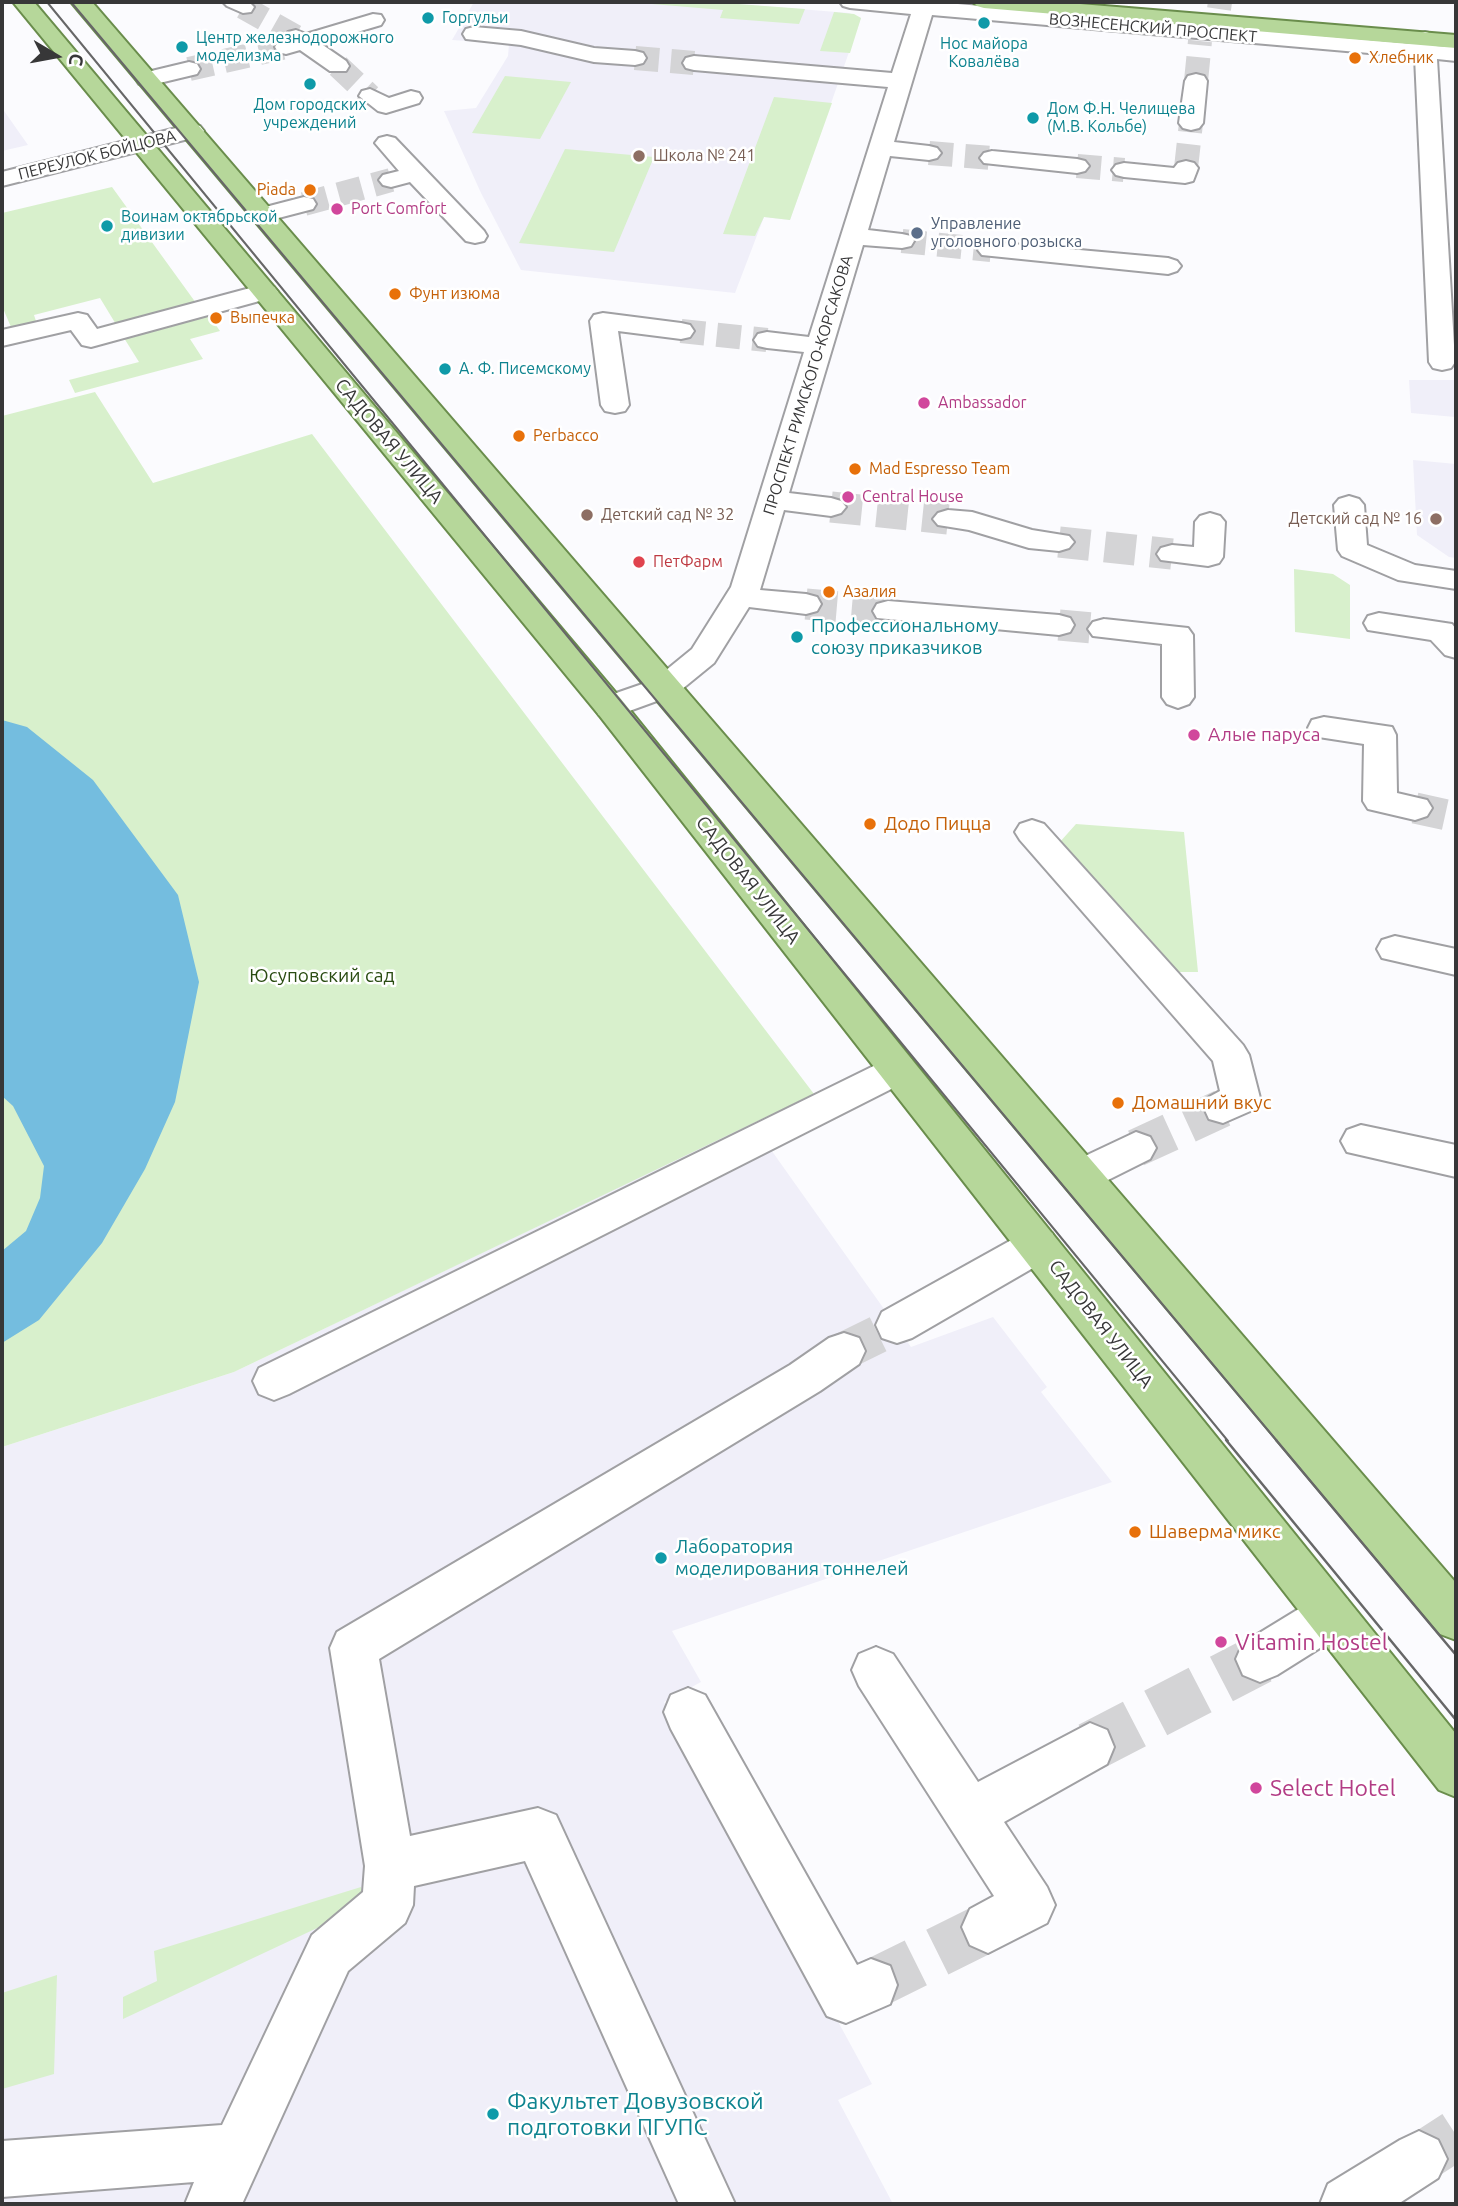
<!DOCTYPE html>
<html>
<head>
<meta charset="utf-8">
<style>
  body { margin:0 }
  #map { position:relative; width:1458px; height:2206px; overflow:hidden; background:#fbfbfe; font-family:Ubuntu,sans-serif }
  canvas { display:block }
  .frame { position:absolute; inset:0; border:4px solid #373738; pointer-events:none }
  .north { position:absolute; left:21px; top:21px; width:70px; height:70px; -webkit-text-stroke:5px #fff; paint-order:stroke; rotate:100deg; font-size:19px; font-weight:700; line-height:28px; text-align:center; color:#373738 }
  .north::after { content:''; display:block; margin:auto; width:24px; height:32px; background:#373738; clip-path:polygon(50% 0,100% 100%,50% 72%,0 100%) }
</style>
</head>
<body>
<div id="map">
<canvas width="1458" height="2206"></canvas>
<div class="frame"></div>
<div class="north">С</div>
</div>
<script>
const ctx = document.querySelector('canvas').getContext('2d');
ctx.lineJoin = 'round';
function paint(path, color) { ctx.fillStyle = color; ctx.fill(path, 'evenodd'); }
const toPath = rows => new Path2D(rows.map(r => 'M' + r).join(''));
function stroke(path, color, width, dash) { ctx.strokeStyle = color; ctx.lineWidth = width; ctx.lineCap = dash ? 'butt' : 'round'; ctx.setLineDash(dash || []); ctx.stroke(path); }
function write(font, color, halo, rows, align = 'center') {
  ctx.font = font + ' Ubuntu,sans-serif'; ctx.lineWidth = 5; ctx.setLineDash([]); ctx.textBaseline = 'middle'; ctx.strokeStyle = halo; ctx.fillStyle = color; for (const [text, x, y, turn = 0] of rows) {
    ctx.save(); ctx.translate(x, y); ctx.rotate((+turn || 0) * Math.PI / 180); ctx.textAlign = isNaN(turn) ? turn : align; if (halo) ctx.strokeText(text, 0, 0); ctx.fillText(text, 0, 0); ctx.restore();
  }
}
paint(toPath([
  [474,2,711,2,849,13,861,18,790,220,764,217,735,293,521,270,481,193,444,111,476,108,508,56,509,44,452,40],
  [2,108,28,145,2,151],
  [1409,380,1456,380,1456,428,1455,417,1411,413],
  [1413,460,1456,464,1456,558,1449,557,1417,535],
  [752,1123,911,1347,993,1317,1047,1387,1041,1392,1112,1482,672,1631,701,1682,664,1702,872,2084,838,2100,893,2204,2,2204,2,1447,234,1372]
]), '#f0eff9');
paint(toPath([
  [628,2,711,2,805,9,799,24,720,18,723,10],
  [834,12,854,14,861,18,850,53,820,51],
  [505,76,571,82,540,139,472,133],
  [774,97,832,103,790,220,764,217,755,236,723,234],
  [565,149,654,157,614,252,519,243],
  [112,187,196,303,117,326,100,298,34,315,36,321,11,327,2,306,2,213],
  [208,314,220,331,190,339,203,359,75,393,69,380,139,362,124,338],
  [95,392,153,483,312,434,814,1094,234,1372,2,1447,2,416],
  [1294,569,1333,574,1350,585,1350,639,1295,632],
  [1076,824,1184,832,1198,972,1178,972,1059,843],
  [361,1887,362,1907,123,2019,123,1997,157,1981,154,1951],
  [57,1975,54,2074,2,2089,2,1993]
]), '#d8f0cc');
paint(toPath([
  [2,720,27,727,93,780,178,895,199,982,175,1102,145,1169,102,1243,39,1320,2,1343,2,1251,26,1231,40,1198,44,1166,13,1106,2,1096]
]), '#74bddf');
stroke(toPath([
  [243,7,296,37],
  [1219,9,1220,2],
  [635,58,694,63],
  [338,66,370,96],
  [189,69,286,47],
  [1196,81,1200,41],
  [929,153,992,158],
  [1077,166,1124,170],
  [1186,168,1191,123],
  [304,204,391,180],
  [902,241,991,250],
  [681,331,767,340]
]), '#d4d4d6', 24, [24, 12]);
stroke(toPath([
  [831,507,948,519],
  [1059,542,1172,554],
  [806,604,888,611],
  [1059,625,1104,629],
  [1415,808,1456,817]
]), '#d4d4d6', 31, [31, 15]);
stroke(toPath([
  [1136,1148,1223,1108],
  [844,1351,897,1325]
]), '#d4d4d6', 38, [38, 19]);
stroke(toPath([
  [1090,1747,1260,1659],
  [871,1985,988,1927],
  [1419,2159,1456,2135]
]), '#d4d4d6', 50, [50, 24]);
const minor = toPath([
  [223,2,249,2,254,7,251,12,243,13,227,6,223,2],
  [840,2,935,2,1414,44,1417,34,1425,32,1433,34,1436,46,1456,47,1456,61,1437,59,1455,362,1451,368,1442,370,1433,368,1429,362,1415,57,932,15,894,142,929,146,937,148,941,153,937,158,929,160,890,156,868,230,902,234,911,236,914,241,911,246,902,248,863,245,789,493,831,498,841,501,846,507,841,513,831,516,784,510,760,590,806,594,817,597,821,604,817,611,806,614,749,607,714,663,676,694,610,718,599,715,594,707,599,699,654,680,692,649,731,587,804,352,767,348,758,346,754,340,758,334,767,332,809,337,888,87,694,70,686,68,683,63,686,58,694,56,892,73,911,14,850,8,843,6,840,2],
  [373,14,381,15,384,20,381,25,320,43,346,61,349,66,346,71,330,71,300,50,286,54,278,52,275,47,278,42,287,40,285,37,288,32,296,30,306,34,373,14],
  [474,27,521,31,594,48,635,51,643,53,646,58,643,63,635,65,594,62,521,45,466,39,463,34,466,29,474,27],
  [189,62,197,64,200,69,197,74,147,86,139,84,136,79,139,74,189,62],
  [1196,74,1204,76,1207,81,1203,123,1199,128,1191,130,1183,128,1179,123,1185,81,1188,76,1196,74],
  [370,89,389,98,411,91,419,93,422,98,419,103,386,113,378,111,359,96,362,91,370,89],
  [192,124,200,126,204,131,200,136,2,186,2,172,192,124],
  [387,136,395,138,484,231,487,236,484,241,475,243,466,241,410,182,391,187,383,185,379,180,383,175,399,171,375,143,379,138,387,136],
  [992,151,1077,159,1085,161,1089,166,1085,171,1077,173,984,163,980,158,984,153,992,151],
  [1186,161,1194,163,1198,168,1193,181,1185,183,1124,177,1116,175,1112,170,1116,165,1124,163,1174,168,1178,163,1186,161],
  [304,197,313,199,316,204,313,209,263,222,254,220,251,215,254,210,304,197],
  [991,242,1168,258,1177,261,1181,266,1177,271,1168,274,982,255,978,250,982,245,991,242],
  [265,284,274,287,278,292,274,297,91,347,82,345,71,330,2,346,2,330,78,313,87,315,97,329,265,284],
  [603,313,681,323,690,325,694,331,690,337,681,339,618,331,629,405,625,411,615,413,605,411,601,405,590,321,594,315,603,313],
  [1349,496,1359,499,1364,505,1367,545,1415,565,1456,571,1456,589,1398,580,1342,556,1338,550,1334,505,1339,499,1349,496],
  [948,510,972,512,1032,530,1069,536,1074,542,1069,548,1059,551,1029,548,969,530,938,525,933,519,938,513,948,510],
  [1210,513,1220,516,1225,522,1223,557,1219,563,1208,566,1161,560,1157,554,1161,548,1172,545,1194,547,1195,522,1200,516,1210,513],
  [888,601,1059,615,1070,618,1074,625,1070,632,1059,635,877,618,873,611,877,604,888,601],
  [1379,613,1452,624,1456,629,1456,658,1445,655,1431,640,1368,630,1364,623,1368,616,1379,613],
  [1104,619,1188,628,1193,635,1194,697,1189,704,1178,708,1167,704,1162,697,1162,644,1093,636,1088,629,1093,622,1104,619],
  [1324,717,1392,727,1396,735,1397,793,1427,800,1432,808,1427,816,1415,820,1368,809,1363,801,1364,744,1312,736,1308,728,1312,720,1324,717],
  [1032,820,1044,824,1243,1045,1249,1055,1260,1098,1255,1109,1223,1123,1209,1119,1204,1108,1209,1097,1220,1091,1213,1061,1020,840,1015,832,1020,824,1032,820],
  [1395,936,1456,949,1456,975,1382,958,1377,949,1382,940,1395,936],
  [898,1054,911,1059,917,1069,911,1079,289,1394,274,1400,259,1394,253,1381,259,1368,898,1054],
  [1361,1125,1456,1145,1456,1177,1347,1152,1341,1141,1347,1130,1361,1125],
  [1136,1132,1150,1137,1156,1148,1150,1159,1094,1187,1080,1192,1066,1187,1060,1176,1066,1165,1136,1132],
  [1038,1228,1052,1233,1058,1245,1052,1257,912,1338,897,1343,882,1338,876,1325,882,1312,1024,1233,1038,1228],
  [844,1333,859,1338,865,1351,859,1364,820,1391,379,1659,410,1836,538,1808,556,1815,735,2204,679,2204,525,1861,414,1886,413,1905,405,1923,348,1971,242,2204,185,2204,194,2182,2,2197,2,2141,222,2125,312,1935,363,1892,365,1866,330,1648,337,1632,790,1365,829,1338,844,1333],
  [1331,1593,1347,1599,1354,1615,1347,1631,1277,1675,1260,1682,1243,1675,1236,1659,1243,1643,1315,1599,1331,1593],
  [876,1647,893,1654,978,1782,1090,1723,1107,1730,1114,1747,1107,1764,1004,1822,1047,1887,1055,1905,1047,1923,988,1953,970,1945,962,1927,970,1909,994,1896,859,1686,852,1670,859,1654,876,1647],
  [688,1688,705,1695,857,1965,871,1959,890,1966,897,1985,890,2004,846,2023,827,2016,671,1729,664,1712,671,1695,688,1688],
  [1419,2131,1438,2140,1447,2159,1438,2178,1398,2204,1320,2204,1328,2184,1400,2140,1419,2131]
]);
const major = toPath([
  [13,2,34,2,621,699,1456,1734,1456,1797,1439,1790,599,715,13,2],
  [71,2,92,2,1456,1583,1456,1640,1440,1634,71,2],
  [973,2,1056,2,1456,35,1456,48,984,8,977,6,973,2]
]);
stroke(minor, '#a0a0a3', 4);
stroke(major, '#6a8d4c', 4);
paint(minor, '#fff');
paint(major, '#b6d79a');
stroke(toPath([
  [47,2,1228,1441],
  [71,2,1277,1441]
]), '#676768', 2);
stroke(toPath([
  [1226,1440,1456,1720],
  [1276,1440,1456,1655]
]), '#676768', 2.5);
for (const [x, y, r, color] of [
  [428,18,7,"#0f9aa8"],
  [984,23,7,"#0f9aa8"],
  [182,47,7,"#0f9aa8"],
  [1355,58,7,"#e8710a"],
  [310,84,7,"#0f9aa8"],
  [1033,118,7,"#0f9aa8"],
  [639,156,7,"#8d6e63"],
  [310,190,7,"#e8710a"],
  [337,209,7,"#d1479c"],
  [107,226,7,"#0f9aa8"],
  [917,233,7,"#5c6f8a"],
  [395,294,7,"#e8710a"],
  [216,318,7,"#e8710a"],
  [445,369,7,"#0f9aa8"],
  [924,403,7,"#d1479c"],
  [519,436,7,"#e8710a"],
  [855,469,7,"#e8710a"],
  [848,497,7,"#d1479c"],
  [587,515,7,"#8d6e63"],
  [1436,519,7,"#8d6e63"],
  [639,562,7,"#e0444e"],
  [829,592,7,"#e8710a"],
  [797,637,7,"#0f9aa8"],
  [1194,735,7,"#d1479c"],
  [870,824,7,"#e8710a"],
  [1118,1103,7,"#e8710a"],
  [1135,1532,7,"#e8710a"],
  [661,1558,7,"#0f9aa8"],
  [1221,1642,7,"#d1479c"],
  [1256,1788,7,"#d1479c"],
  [493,2114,7,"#0f9aa8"]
]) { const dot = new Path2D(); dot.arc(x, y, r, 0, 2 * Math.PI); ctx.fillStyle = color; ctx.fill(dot); stroke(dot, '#fff', 2.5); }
write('16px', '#0d838f', '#fff', [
  ["Горгульи",442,18],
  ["Центр железнодорожного",196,38],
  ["моделизма",196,56],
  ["Нос майора",984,44,"center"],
  ["Ковалёва",984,62,"center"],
  ["Дом городских",310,105,"center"],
  ["учреждений",310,123,"center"],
  ["Дом Ф.Н. Челищева",1047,109],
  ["(М.В. Кольбе)",1047,127],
  ["Воинам октябрьской",121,217],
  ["дивизии",121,235],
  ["А. Ф. Писемскому",459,369]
], 'left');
write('16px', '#373738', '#fff', [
  ["ВОЗНЕСЕНСКИЙ ПРОСПЕКТ",1153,28,5],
  ["ПЕРЕУЛОК БОЙЦОВА",97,155,-14],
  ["ПРОСПЕКТ РИМСКОГО-КОРСАКОВА",808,385,-73]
]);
write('16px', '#c56008', '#fff', [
  ["Хлебник",1369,58],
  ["Piada",296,190,"right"],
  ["Фунт изюма",409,294],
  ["Выпечка",230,318],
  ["Perbacco",533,436],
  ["Mad Espresso Team",869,469],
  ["Азалия",843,592]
], 'left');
write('16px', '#785e54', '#fff', [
  ["Школа № 241",653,156],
  ["Детский сад № 32",601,515],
  ["Детский сад № 16",1422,519,"right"]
], 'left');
write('16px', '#b23c85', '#fff', [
  ["Port Comfort",351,209],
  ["Ambassador",938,403],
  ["Central House",862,497]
], 'left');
write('16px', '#4e5e75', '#fff', [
  ["Управление",931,224],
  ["уголовного розыска",931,242]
], 'left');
write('16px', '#be3a42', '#fff', [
  ["ПетФарм",653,562]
], 'left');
write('19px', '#373738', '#fff', [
  ["САДОВАЯ УЛИЦА",389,441,50],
  ["САДОВАЯ УЛИЦА",748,880,52],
  ["САДОВАЯ УЛИЦА",1101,1324,52]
]);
write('19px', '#0d838f', '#fff', [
  ["Профессиональному",811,626],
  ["союзу приказчиков",811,648],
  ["Лаборатория",675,1547],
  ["моделирования тоннелей",675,1569]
], 'left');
write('19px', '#b23c85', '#fff', [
  ["Алые паруса",1208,735]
], 'left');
write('19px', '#c56008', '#fff', [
  ["Додо Пицца",884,824],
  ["Домашний вкус",1132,1103],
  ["Шаверма микс",1149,1532]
], 'left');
write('19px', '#2a4c12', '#fff', [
  ["Юсуповский сад",322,976]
]);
write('23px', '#b23c85', '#fff', [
  ["Vitamin Hostel",1235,1642],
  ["Select Hotel",1270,1788]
], 'left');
write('23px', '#0d838f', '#fff', [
  ["Факультет Довузовской",507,2101],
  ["подготовки ПГУПС",507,2127]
], 'left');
</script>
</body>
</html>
